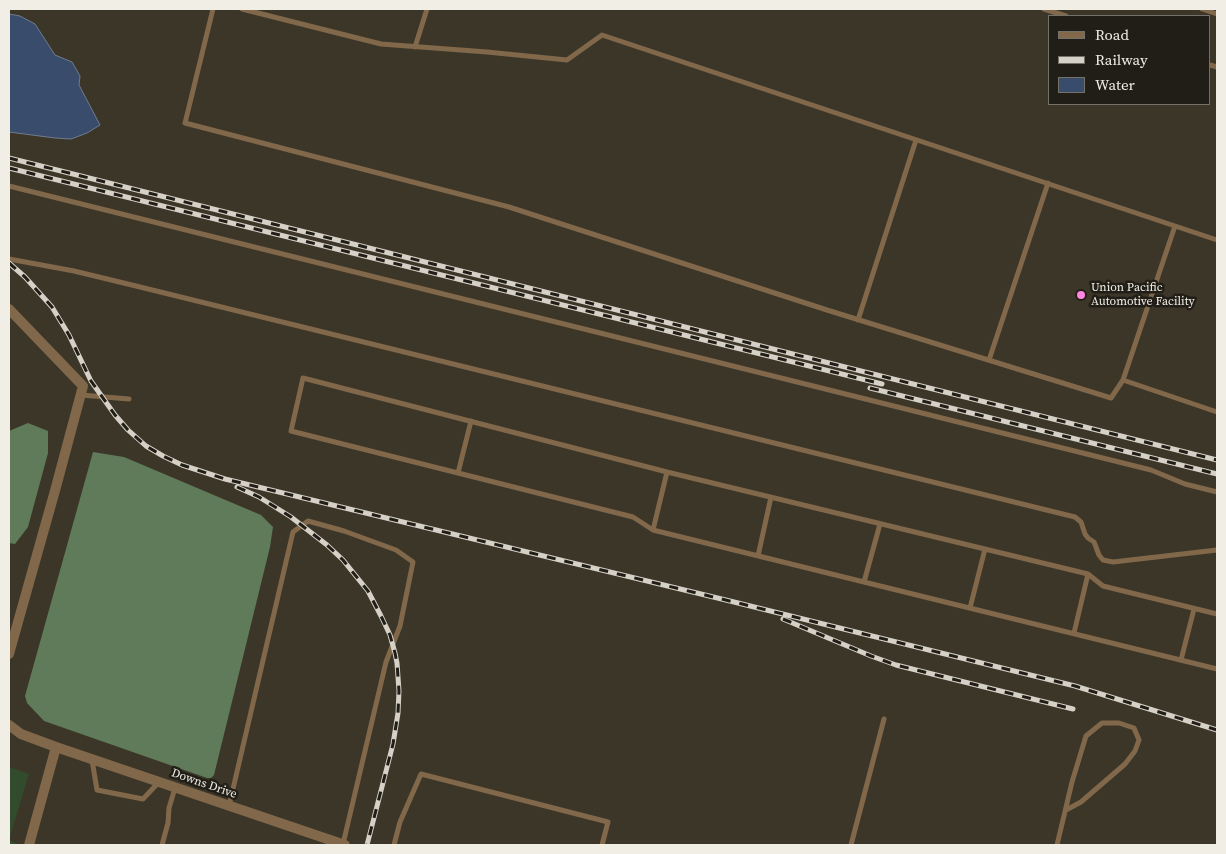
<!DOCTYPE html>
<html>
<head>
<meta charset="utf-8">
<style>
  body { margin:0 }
  #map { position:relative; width:1226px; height:854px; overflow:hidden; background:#3c3628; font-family:"Source Serif 4",serif }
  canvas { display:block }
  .frame { position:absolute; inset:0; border:10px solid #f1eee5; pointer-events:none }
  .legend { position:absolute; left:1048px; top:15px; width:162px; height:90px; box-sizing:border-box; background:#201e17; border:1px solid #747169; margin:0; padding:6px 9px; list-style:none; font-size:15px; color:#f1eee5 }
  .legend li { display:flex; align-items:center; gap:10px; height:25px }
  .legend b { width:25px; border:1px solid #747169 }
</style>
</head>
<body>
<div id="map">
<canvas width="1226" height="854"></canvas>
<div class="frame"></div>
<ul class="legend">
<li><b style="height:6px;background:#81684a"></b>Road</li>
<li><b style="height:6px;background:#d5d1c7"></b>Railway</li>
<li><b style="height:14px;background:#394c6c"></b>Water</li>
</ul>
</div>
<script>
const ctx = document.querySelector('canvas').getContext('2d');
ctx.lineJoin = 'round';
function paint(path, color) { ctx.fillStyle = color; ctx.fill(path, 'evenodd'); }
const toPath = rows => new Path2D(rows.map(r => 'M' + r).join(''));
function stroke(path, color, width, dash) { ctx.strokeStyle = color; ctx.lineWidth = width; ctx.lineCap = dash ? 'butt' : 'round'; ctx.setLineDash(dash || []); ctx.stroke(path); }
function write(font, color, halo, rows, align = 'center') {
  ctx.font = font + ' "Source Serif 4",serif'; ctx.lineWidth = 5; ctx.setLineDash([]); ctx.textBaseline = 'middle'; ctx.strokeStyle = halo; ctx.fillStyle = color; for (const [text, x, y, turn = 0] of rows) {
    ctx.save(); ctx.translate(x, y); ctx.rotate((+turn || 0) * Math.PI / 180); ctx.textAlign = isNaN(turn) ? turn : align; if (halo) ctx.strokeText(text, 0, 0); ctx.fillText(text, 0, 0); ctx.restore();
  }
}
paint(toPath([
  [9,767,29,774,9,840,16,843,15,845,9,845]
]), '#314b2c');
paint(toPath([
  [28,423,48,431,48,453,28,527,15,544,9,543,9,431],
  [93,452,124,457,261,515,273,527,270,547,214,775,211,778,207,778,44,721,27,703,25,696]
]), '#5f7b5a');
const water = toPath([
  [9,14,20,16,35,24,55,55,72,62,80,76,79,85,100,125,87,133,71,139,55,138,9,132,9,14]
]);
paint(water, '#394c6c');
stroke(water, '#707d90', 1);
stroke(toPath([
  [213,9,185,123,509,207,827,310,1111,398,1123,380],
  [242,9,381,44,487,52,567,60,602,35,1217,240],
  [1044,9,1066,16],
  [1202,9,1217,14],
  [415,47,427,9],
  [1210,65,1217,67],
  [9,186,1151,470,1185,484,1217,492],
  [1175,226,1123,380,1217,412],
  [9,259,74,271,136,286,1075,517,1081,522,1085,534,1088,538,1094,542,1099,555,1103,560,1113,562,1217,550],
  [858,320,916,140],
  [989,360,1048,183],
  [81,395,129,399],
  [667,472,1088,574,1103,586,1217,614],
  [458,473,471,421],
  [653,530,667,472,303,378,291,431,633,517,653,530,1217,669],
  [758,556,771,497],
  [864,582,880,524],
  [970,608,985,549],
  [1074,633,1088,574],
  [1181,660,1194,609],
  [92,760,97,790,143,799,159,782],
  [229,806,293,532,308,521,344,531,396,550,413,562,400,626,386,662,343,844],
  [162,845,168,823,169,808,175,788],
  [394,845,400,822,421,774,608,822,602,845],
  [851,845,884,719],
  [1057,845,1072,782,1086,736,1102,723,1119,723,1134,728,1139,740,1135,751,1125,764,1081,802,1066,810]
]), '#81684a', 5);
stroke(toPath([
  [9,309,83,386,56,487,9,654],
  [9,725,21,734,56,747,345,845],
  [29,845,56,747]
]), '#81684a', 10);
const rail = toPath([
  [9,158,1217,460],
  [9,168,882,384],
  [9,263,25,277,52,307,69,335,91,381,115,415,128,430,146,446,163,456,182,465,225,479,734,602,1075,686,1217,730],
  [870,388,1217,474],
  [237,487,259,497,291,517,327,545,343,560,368,591,381,616,390,635,395,653,397,663,399,691,398,713,393,744,367,845],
  [783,619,871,656,896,665,1073,709]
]);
stroke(rail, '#d5d1c7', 5);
stroke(rail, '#201e17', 3, [9]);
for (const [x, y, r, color] of [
  [1081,295,5,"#fd86e1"]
]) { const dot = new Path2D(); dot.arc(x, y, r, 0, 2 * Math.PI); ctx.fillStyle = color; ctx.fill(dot); stroke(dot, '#201e17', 2); }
write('12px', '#f1eee5', '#201e17', [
  ["Union Pacific",1091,288],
  ["Automotive Facility",1091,302]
], 'left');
write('12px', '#f1eee5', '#201e17', [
  ["Downs Drive",204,784,19]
]);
</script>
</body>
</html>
